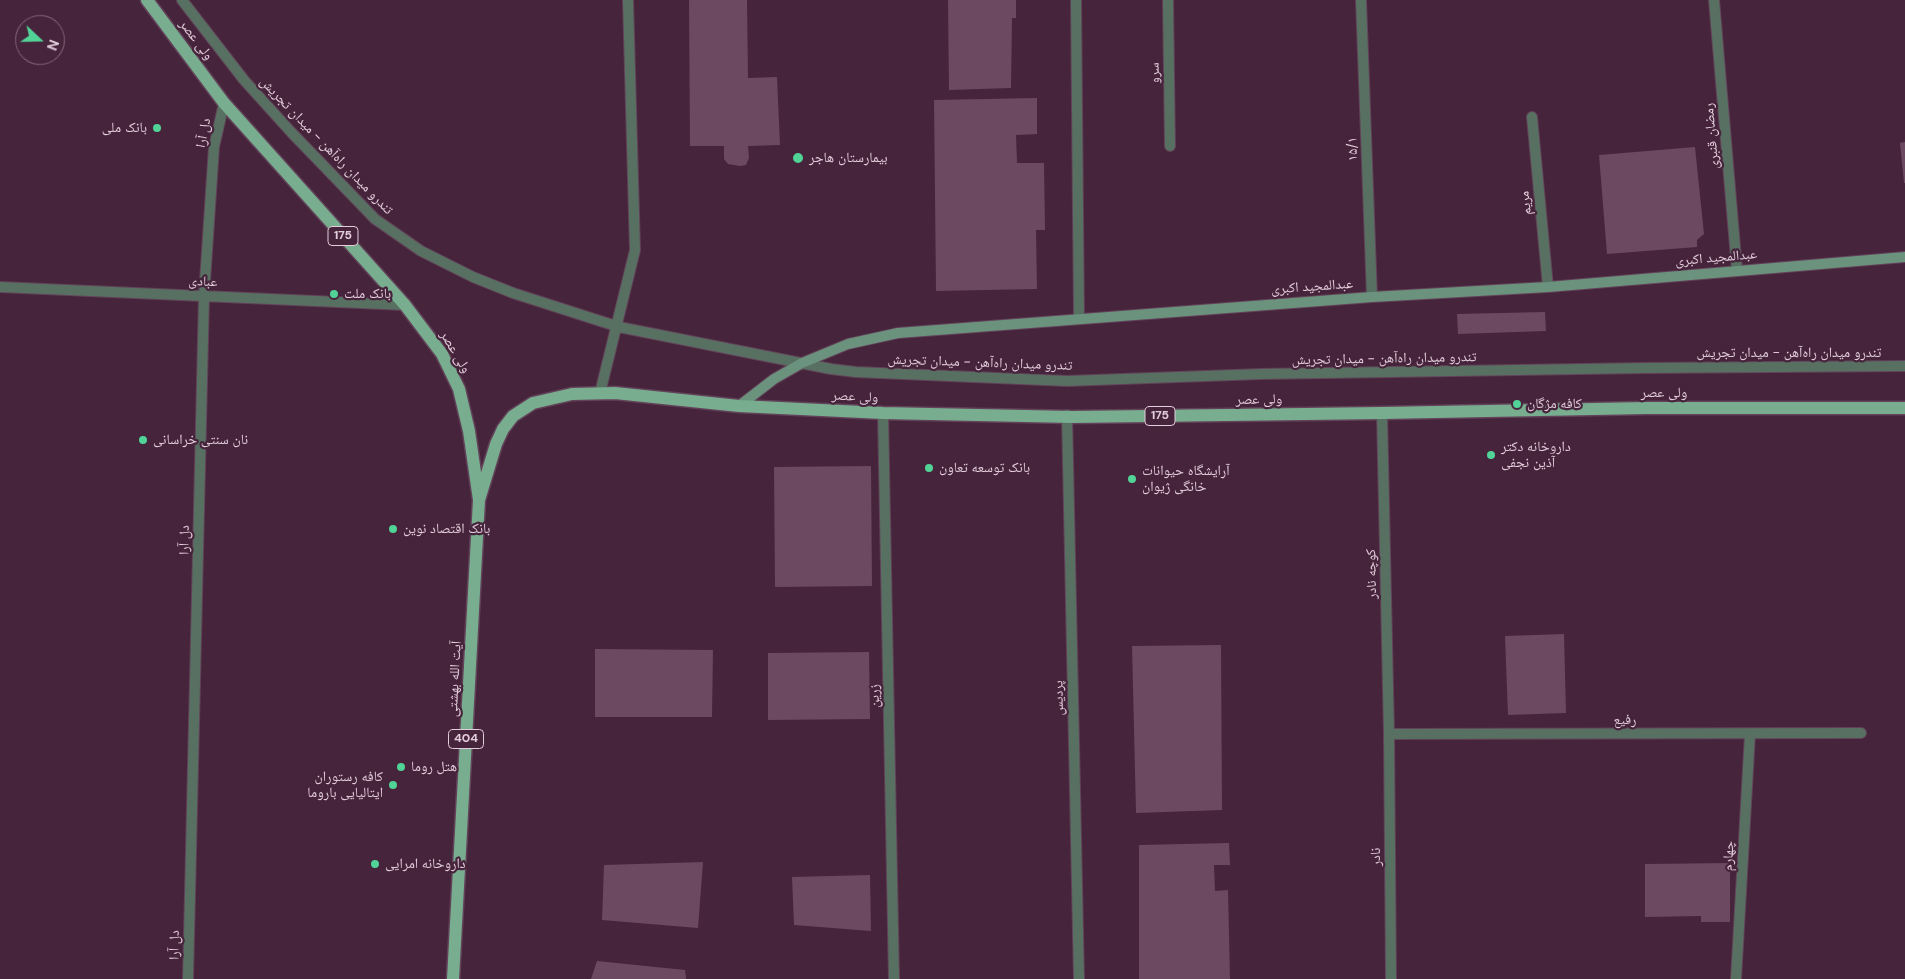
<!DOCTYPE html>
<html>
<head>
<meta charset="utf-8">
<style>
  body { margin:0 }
  #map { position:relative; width:1905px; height:979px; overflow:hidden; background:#46243c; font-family:"DM Sans",sans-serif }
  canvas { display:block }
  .north { position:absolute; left:15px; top:15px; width:50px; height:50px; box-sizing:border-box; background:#46243c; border:1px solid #85687c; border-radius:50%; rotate:111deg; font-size:14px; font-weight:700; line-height:20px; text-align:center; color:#e3cddb }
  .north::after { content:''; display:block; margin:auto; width:18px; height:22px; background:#51d397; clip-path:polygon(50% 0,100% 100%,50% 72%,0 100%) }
</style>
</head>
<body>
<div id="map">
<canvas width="1905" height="979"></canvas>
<div class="north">N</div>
</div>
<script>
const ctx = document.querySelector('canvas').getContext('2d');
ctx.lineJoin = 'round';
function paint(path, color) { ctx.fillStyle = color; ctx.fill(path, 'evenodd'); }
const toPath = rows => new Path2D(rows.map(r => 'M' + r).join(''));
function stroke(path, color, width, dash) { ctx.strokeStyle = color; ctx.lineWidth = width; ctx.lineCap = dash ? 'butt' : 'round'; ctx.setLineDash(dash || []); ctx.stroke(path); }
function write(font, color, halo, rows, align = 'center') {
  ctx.font = font + ' "DM Sans","Noto Naskh Arabic",sans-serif'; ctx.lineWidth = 4.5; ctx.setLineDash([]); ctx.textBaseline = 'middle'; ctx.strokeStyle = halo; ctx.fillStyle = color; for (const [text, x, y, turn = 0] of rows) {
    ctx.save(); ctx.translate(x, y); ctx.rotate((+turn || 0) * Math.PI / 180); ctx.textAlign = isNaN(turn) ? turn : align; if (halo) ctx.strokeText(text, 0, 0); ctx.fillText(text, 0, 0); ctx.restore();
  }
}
paint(toPath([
  [689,0,747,0,748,78,777,77,780,145,748,146,749,158,746,165,740,166,728,164,724,159,724,146,690,146],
  [948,0,1016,0,1016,18,1012,18,1011,88,949,90],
  [1037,98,1037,134,1016,135,1017,163,1044,163,1045,230,1036,230,1037,289,936,291,934,100],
  [1905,142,1905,183,1904,183,1900,143],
  [1695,147,1704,234,1697,240,1697,247,1607,254,1599,155],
  [1545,312,1546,331,1458,334,1457,314],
  [871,466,872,586,775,587,774,467],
  [1564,634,1566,713,1508,715,1505,636],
  [1221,645,1222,810,1136,813,1132,646],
  [595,649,713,650,712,717,595,717],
  [869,652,870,719,768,720,768,653],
  [1229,843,1230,865,1214,865,1215,891,1228,890,1230,979,1139,979,1139,845],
  [703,862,698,928,602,920,604,865],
  [1730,863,1730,922,1701,922,1701,916,1645,917,1645,864],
  [870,875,871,931,794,925,792,877],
  [597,961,685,970,686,979,591,979]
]), '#6d4861');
const lane = toPath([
  [182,0,244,80,291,132,375,219,421,251,473,277,513,293,619,327,831,369,856,372,1067,381,1261,374,1645,368,1905,366],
  [1076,0,1079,318],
  [600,393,635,250,628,0]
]);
const street = toPath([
  [1168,0,1170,146],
  [1361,0,1372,297],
  [1714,0,1737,270],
  [1532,117,1548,287],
  [0,287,405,305],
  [883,413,894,979],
  [1382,413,1389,734,1391,979],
  [1067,415,1079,979],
  [1389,734,1861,733],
  [188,979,204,296,214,147,224,103],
  [1736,979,1750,734]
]);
const secondary = toPath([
  [739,406,774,379,802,363,848,344,898,333,1372,297,1548,287,1905,257]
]);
const primary = toPath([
  [147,0,224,103,405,305,442,354,459,389,469,431,479,500,453,979],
  [479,500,496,444,503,429,513,416,533,403,572,394,615,393,739,406,883,413,1072,417,1382,413,1646,408,1905,408]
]);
stroke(lane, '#624259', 12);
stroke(street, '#624259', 12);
stroke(secondary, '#624259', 12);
stroke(primary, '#624259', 15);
stroke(lane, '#577062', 10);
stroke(street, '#577062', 10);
stroke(secondary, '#6a927c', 10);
stroke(primary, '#78ad90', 12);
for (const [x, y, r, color] of [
  [157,128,5,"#51d397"],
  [798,158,6,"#51d397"],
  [334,294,5,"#51d397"],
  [1517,404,5,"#51d397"],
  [143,440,5,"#51d397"],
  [1491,455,5,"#51d397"],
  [929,468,5,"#51d397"],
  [1132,479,5,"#51d397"],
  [393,529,5,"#51d397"],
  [401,767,5,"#51d397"],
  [393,785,5,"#51d397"],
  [375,864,5,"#51d397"]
]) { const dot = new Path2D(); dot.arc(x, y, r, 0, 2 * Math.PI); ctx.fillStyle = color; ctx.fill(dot); stroke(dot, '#46243c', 2); }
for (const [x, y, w] of [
  [343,236,30],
  [1160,416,30],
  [466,739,35]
]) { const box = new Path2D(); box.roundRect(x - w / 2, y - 9.5, w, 19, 4); ctx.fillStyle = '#46243c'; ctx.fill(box); stroke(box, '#e3cddb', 1); }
write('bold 12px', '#e3cddb', null, [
  ["175",343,236],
  ["175",1160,416],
  ["404",466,739]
]);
write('14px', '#e3cddb', '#46243c', [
  ["ولی عصر",196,40,53],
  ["سرو",1155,73,-91],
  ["دل آرا",204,133,-79],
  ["رمضان قنبری",1712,136,-95],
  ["تندرو میدان راه‌آهن - میدان تجریش",326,146,46],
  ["۱۵/۱",1353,149,-92],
  ["مریم",1526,203,-96],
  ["عبدالمجید اکبری",1716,258,-5],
  ["عبادی",203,282,3],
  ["عبدالمجید اکبری",1312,287,-4],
  ["ولی عصر",455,352,59],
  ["تندرو میدان راه‌آهن - میدان تجریش",1789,353],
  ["تندرو میدان راه‌آهن - میدان تجریش",1384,359,-1],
  ["تندرو میدان راه‌آهن - میدان تجریش",980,363,2],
  ["ولی عصر",1664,393],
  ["ولی عصر",855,397,3],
  ["ولی عصر",1259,400,-1],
  ["دل آرا",185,540,-89],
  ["کوچه نادر",1372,574,-91],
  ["آیت الله بهشتی",455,679,-87],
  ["زرین",875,696,-91],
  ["پردیس",1059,698,-91],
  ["رفیع",1625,720],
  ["چهارم",1729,856,-87],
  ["نادر",1376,857,-90],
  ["دل آرا",175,945,-89]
]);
write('14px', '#e3cddb', '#46243c', [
  ["بانک ملی",147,128,"right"],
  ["بیمارستان هاجر",809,158],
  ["بانک ملت",344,294],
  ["کافه مژگان",1527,404],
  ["نان سنتی خراسانی",153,440],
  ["داروخانه دکتر",1501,447],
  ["آذین نجفی",1501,463],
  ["بانک توسعه تعاون",939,468],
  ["آرایشگاه حیوانات",1142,471],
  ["خانگی ژیوان",1142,487],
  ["بانک اقتصاد نوین",403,529],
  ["هتل روما",411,767],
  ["کافه رستوران",383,777,"right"],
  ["ایتالیایی باروما",383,793,"right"],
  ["داروخانه امرایی",385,864]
], 'left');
</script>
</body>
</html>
